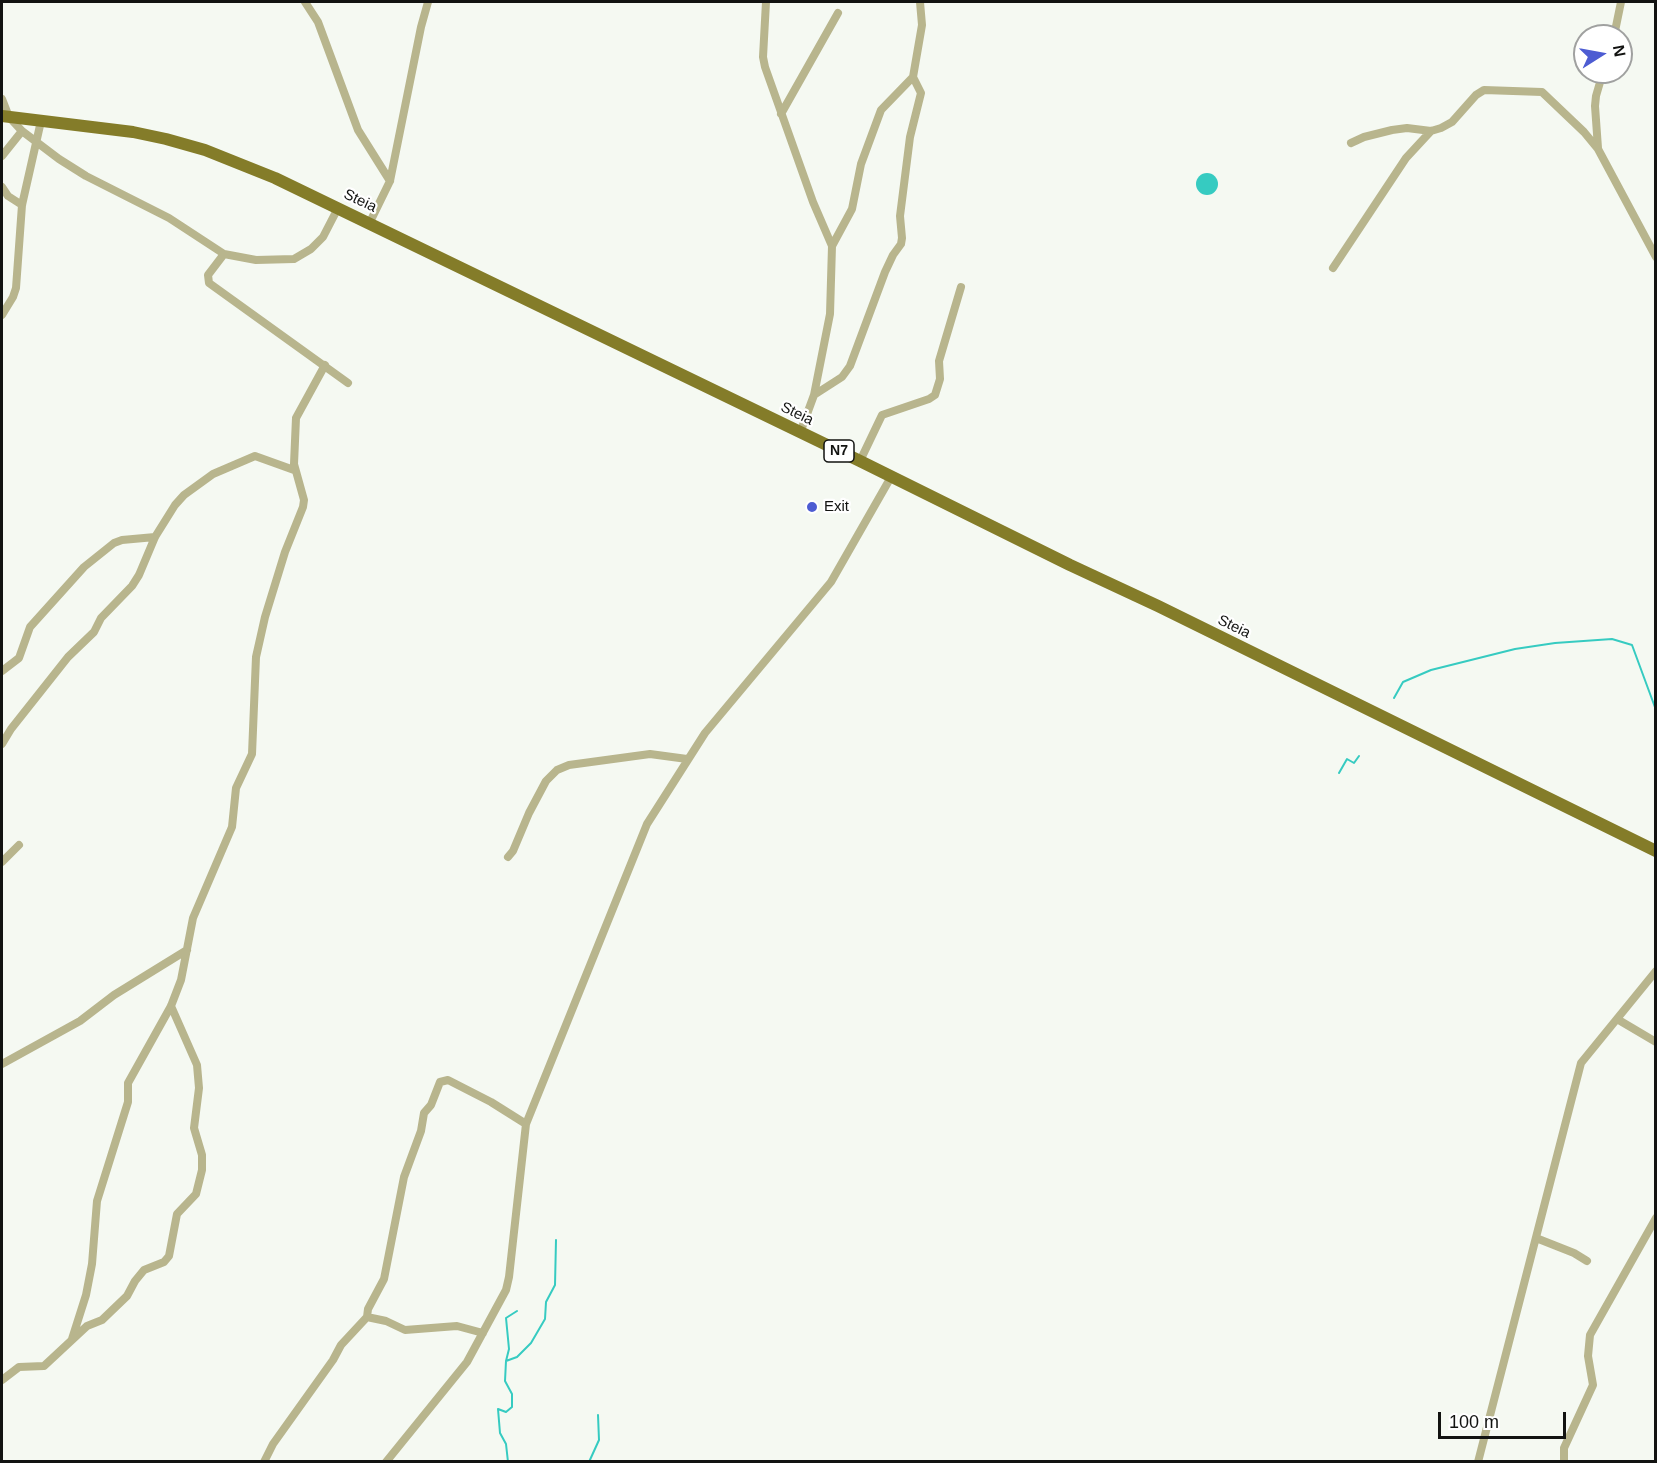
<!DOCTYPE html>
<html>
<head>
<meta charset="utf-8">
<style>
  body { margin:0 }
  #map { position:relative; width:1657px; height:1463px; overflow:hidden; background:#f5f9f2; font-family:Helvetica,sans-serif }
  canvas { display:block }
  .frame { position:absolute; inset:0; border:3px solid #121311; pointer-events:none }
  .north { position:absolute; left:1573px; top:24px; width:60px; height:60px; box-sizing:border-box; background:#fff; border:2px solid #a0a1a0; border-radius:50%; rotate:79deg; font-size:16px; font-weight:700; line-height:24px; text-align:center; color:#121311 }
  .north::after { content:''; display:block; margin:auto; width:21px; height:27px; background:#4d5cd2; clip-path:polygon(50% 0,100% 100%,50% 72%,0 100%) }
  .scale { position:absolute; left:1438px; top:1412px; width:128px; height:27px; box-sizing:border-box; border:3px solid #121311; border-top:0; padding-left:8px; font-size:18px; line-height:21px; white-space:nowrap; color:#121311; -webkit-text-stroke:4px #fff; paint-order:stroke }
</style>
</head>
<body>
<div id="map">
<canvas width="1657" height="1463"></canvas>
<div class="frame"></div>
<div class="north">N</div>
<div class="scale">100 m</div>
</div>
<script>
const ctx = document.querySelector('canvas').getContext('2d');
ctx.lineJoin = 'round';
function paint(path, color) { ctx.fillStyle = color; ctx.fill(path, 'evenodd'); }
const toPath = rows => new Path2D(rows.map(r => 'M' + r).join(''));
function stroke(path, color, width, dash) { ctx.strokeStyle = color; ctx.lineWidth = width; ctx.lineCap = dash ? 'butt' : 'round'; ctx.setLineDash(dash || []); ctx.stroke(path); }
function write(font, color, halo, rows, align = 'center') {
  ctx.font = font + ' Helvetica,sans-serif'; ctx.lineWidth = 4.5; ctx.setLineDash([]); ctx.textBaseline = 'middle'; ctx.strokeStyle = halo; ctx.fillStyle = color; for (const [text, x, y, turn = 0] of rows) {
    ctx.save(); ctx.translate(x, y); ctx.rotate((+turn || 0) * Math.PI / 180); ctx.textAlign = isNaN(turn) ? turn : align; if (halo) ctx.strokeText(text, 0, 0); ctx.fillText(text, 0, 0); ctx.restore();
  }
}
paint(toPath([
  '1196 184a11 11 0 1 1 22 0a11 11 0 1 1-22 0Z'
]), '#36cbc1');
stroke(toPath([
  [1394,698,1403,682,1431,670,1515,649,1555,643,1612,639,1632,645,1656,710],
  [1339,773,1347,759,1354,763,1359,756],
  [506,1361,509,1349,506,1318,517,1311],
  [508,1462,506,1444,500,1433,498,1409,506,1412,512,1407,512,1394,505,1381,506,1361,517,1357,531,1343,545,1319,546,1302,555,1285,556,1240],
  [589,1462,599,1440,598,1415]
]), '#36cbc1', 2);
stroke(toPath([
  [305,2,318,22,358,130,390,181],
  [766,2,763,57,765,67,813,202,832,246,830,314,814,395,800,433],
  [1614,36,1621,2],
  [2,99,9,117,22,131,59,159,86,176,169,218,224,254,256,260,294,259,311,249,323,237,338,208],
  [781,114,838,13],
  [1351,143,1364,137,1392,130,1407,128,1431,131,1441,128,1452,122,1476,95,1484,90,1542,92,1584,132,1598,149,1656,257],
  [1598,148,1595,106,1596,96,1603,72],
  [2,156,22,131],
  [2,187,8,196,22,205],
  [370,222,390,181,421,27,428,2],
  [832,246,852,209,861,164,881,110,913,77],
  [224,254,208,275,209,283,348,383],
  [1333,268,1406,158,1431,131],
  [2,315,13,297,16,288,22,205,41,121],
  [814,395,842,377,850,366,885,272,893,255,901,244,902,238,900,216,910,137,921,93,913,77,922,25,920,2],
  [860,461,882,415,929,399,935,395,940,379,939,361,961,287],
  [2,671,19,658,30,627,84,567,114,543,122,540,155,537],
  [2,744,11,729,68,657,94,632,101,618,132,586,139,575,155,537,175,505,184,495,213,474,255,456,294,470],
  [508,857,513,851,529,813,546,781,557,770,569,765,650,754,687,759],
  [2,862,19,845],
  [1617,1019,1656,1042],
  [2,1064,80,1021,114,995,187,950],
  [1536,1238,1574,1253,1587,1261],
  [483,1333,457,1326,405,1330,386,1321,367,1317,368,1309,384,1279,404,1177,421,1131,424,1113,431,1105,440,1082,448,1080,491,1102,526,1124],
  [72,1339,86,1295,92,1264,97,1201,128,1102,128,1083,171,1006,181,980,193,918,232,827,236,788,252,754,256,657,265,617,285,552,303,507,304,500,294,464,296,418,325,365],
  [2,1380,19,1367,44,1366,87,1326,102,1320,127,1296,135,1281,144,1270,164,1262,169,1256,177,1214,196,1194,202,1170,202,1155,194,1128,199,1088,197,1065,171,1006],
  [264,1462,273,1444,333,1360,341,1345,367,1317],
  [386,1462,467,1362,506,1290,509,1277,526,1124,647,824,705,733,831,582,891,477],
  [1478,1462,1581,1063,1656,971],
  [1564,1462,1564,1448,1593,1385,1588,1356,1590,1335,1656,1218]
]), '#b8b58d', 8);
stroke(toPath([
  [2,116,133,132,166,139,205,150,275,178,860,461,1070,565,1158,606,1656,851]
]), '#847c29', 12);
for (const [x, y, r, color] of [
  [812,507,6,"#4d5cd2"]
]) { const dot = new Path2D(); dot.arc(x, y, r, 0, 2 * Math.PI); ctx.fillStyle = color; ctx.fill(dot); stroke(dot, '#fff', 2); }
for (const [x, y, w] of [
  [839,451,30]
]) { const box = new Path2D(); box.roundRect(x - w / 2, y - 11, w, 22, 4.5); ctx.fillStyle = '#fff'; ctx.fill(box); stroke(box, '#121311', 1.5); }
write('bold 14px', '#121311', null, [
  ["N7",839,451]
]);
write('15px', '#121311', '#fff', [
  ["Steia",360,201,25],
  ["Steia",797,414,26],
  ["Steia",1234,627,26]
]);
write('15px', '#121311', '#fff', [
  ["Exit",824,507]
], 'left');
</script>
</body>
</html>
